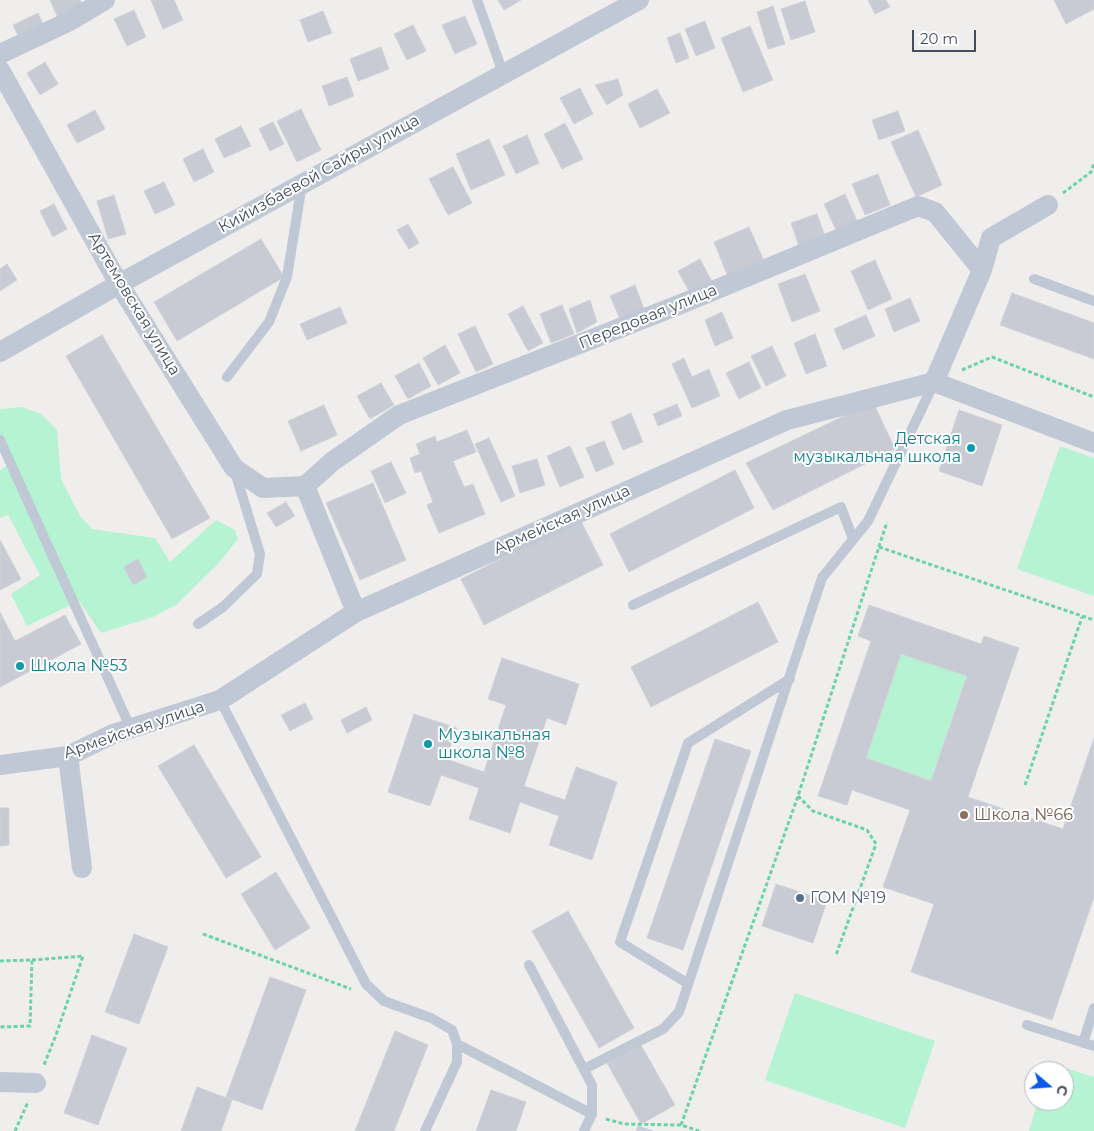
<!DOCTYPE html>
<html>
<head>
<meta charset="utf-8">
<style>
  body { margin:0 }
  #map { position:relative; width:1094px; height:1131px; overflow:hidden; background:#f0eded; font-family:Montserrat,sans-serif }
  canvas { display:block }
  .north { position:absolute; left:1024px; top:1061px; width:50px; height:50px; box-sizing:border-box; background:#fff; border:1px solid #b4b8be; border-radius:50%; rotate:108deg; font-size:14px; font-weight:700; line-height:20px; text-align:center; color:#444e5c }
  .north::after { content:''; display:block; margin:auto; width:18px; height:22px; background:#0959ee; clip-path:polygon(50% 0,100% 100%,50% 72%,0 100%) }
  .scale { position:absolute; left:912px; top:30px; width:64px; height:22px; box-sizing:border-box; border:2px solid #444e5c; border-top:0; padding-left:6px; font-size:15px; line-height:18px; white-space:nowrap; color:#444e5c; -webkit-text-stroke:4px #fff; paint-order:stroke }
</style>
</head>
<body>
<div id="map">
<canvas width="1094" height="1131"></canvas>
<div class="north">С</div>
<div class="scale">20 m</div>
</div>
<script>
const ctx = document.querySelector('canvas').getContext('2d');
ctx.lineJoin = 'round';
function paint(path, color) { ctx.fillStyle = color; ctx.fill(path, 'evenodd'); }
const toPath = rows => new Path2D(rows.map(r => 'M' + r).join(''));
function stroke(path, color, width, dash) { ctx.strokeStyle = color; ctx.lineWidth = width; ctx.lineCap = dash ? 'butt' : 'round'; ctx.setLineDash(dash || []); ctx.stroke(path); }
function write(font, color, halo, rows, align = 'center') {
  ctx.font = font + ' Montserrat,sans-serif'; ctx.lineWidth = 4; ctx.setLineDash([]); ctx.textBaseline = 'middle'; ctx.strokeStyle = halo; ctx.fillStyle = color; for (const [text, x, y, turn = 0] of rows) {
    ctx.save(); ctx.translate(x, y); ctx.rotate((+turn || 0) * Math.PI / 180); ctx.textAlign = isNaN(turn) ? turn : align; if (halo) ctx.strokeText(text, 0, 0); ctx.fillText(text, 0, 0); ctx.restore();
  }
}
paint(toPath([
  [22,407,41,414,57,430,61,479,80,516,92,529,155,538,170,562,216,520,235,530,238,539,219,563,176,605,153,617,101,633,79,601,27,626,11,594,40,575,8,515,0,518,0,470,9,464,0,446,0,409],
  [1060,446,1094,458,1094,596,1017,569],
  [901,654,967,676,931,781,866,758],
  [795,993,935,1041,905,1128,765,1080],
  [1050,1063,1094,1077,1094,1131,1029,1131,1038,1101,1064,1101,1064,1071,1048,1071]
]), '#b6f3d3');
const building = toPath([
  [50,0,80,0,84,8,59,20,50,0],
  [151,0,174,0,183,20,163,29,151,0],
  [498,0,521,0,504,10,498,0],
  [868,0,886,0,890,7,875,14,868,0],
  [1054,0,1094,0,1094,9,1066,24,1054,0],
  [805,1,815,32,791,40,781,9,805,1],
  [773,6,785,44,768,49,757,12,773,6],
  [134,10,146,37,127,46,114,19,134,10],
  [323,11,332,33,308,42,300,20,323,11],
  [38,13,45,28,20,40,13,25,38,13],
  [465,16,477,44,455,54,442,25,465,16],
  [705,21,715,48,696,56,685,29,705,21],
  [413,25,426,51,407,60,394,34,413,25],
  [750,26,773,80,743,92,721,38,750,26],
  [680,33,689,58,676,63,667,38,680,33],
  [381,47,389,69,358,81,350,59,381,47],
  [45,62,58,84,40,95,27,73,45,62],
  [347,77,354,96,329,106,322,86,347,77],
  [618,79,623,95,607,105,595,85,618,79],
  [580,88,593,114,574,124,560,98,580,88],
  [657,89,670,113,640,128,628,104,657,89],
  [301,109,321,150,297,162,277,121,301,109],
  [95,110,105,129,77,143,67,125,95,110],
  [898,111,905,131,879,140,872,120,898,111],
  [273,122,284,144,270,151,259,129,273,122],
  [565,123,583,159,562,169,544,134,565,123],
  [241,126,251,146,224,158,215,139,241,126],
  [918,130,942,185,916,197,891,142,918,130],
  [527,135,539,163,516,174,503,146,527,135],
  [489,139,505,175,471,190,456,154,489,139],
  [203,149,214,172,194,182,183,159,203,149],
  [453,167,472,203,448,215,429,179,453,167],
  [878,174,890,205,865,215,852,184,878,174],
  [164,182,175,205,155,214,144,191,164,182],
  [845,194,857,221,836,230,824,204,845,194],
  [114,195,126,234,108,239,97,201,114,195],
  [54,204,67,229,53,237,40,211,54,204],
  [817,214,825,236,799,246,791,223,817,214],
  [408,224,419,243,409,249,397,230,408,224],
  [749,227,764,261,728,277,714,242,749,227],
  [261,239,284,277,177,341,154,302,261,239],
  [700,259,712,282,690,293,678,271,700,259],
  [875,260,892,299,868,310,851,271,875,260],
  [7,264,17,280,0,291,0,269,7,264],
  [805,274,820,311,792,322,778,284,805,274],
  [635,285,644,309,620,319,610,296,635,285],
  [1012,293,1094,323,1094,359,1000,325,1012,293],
  [910,298,920,321,894,332,885,309,910,298],
  [590,300,597,322,577,333,569,309,590,300],
  [562,305,574,334,551,343,540,314,562,305],
  [523,306,543,343,528,351,508,314,523,306],
  [340,307,347,323,307,340,300,324,340,307],
  [722,312,733,338,715,346,705,320,722,312],
  [866,315,875,336,843,350,834,329,866,315],
  [475,326,493,364,476,372,458,334,475,326],
  [815,334,827,366,806,374,794,343,815,334],
  [102,335,210,518,172,539,66,356,102,335],
  [445,345,460,373,438,385,423,358,445,345],
  [772,346,786,376,766,386,751,356,772,346],
  [684,358,692,377,709,369,720,396,692,408,672,364,684,358],
  [749,362,761,388,739,399,726,373,749,362],
  [419,363,431,386,408,399,395,376,419,363],
  [381,383,394,405,370,419,357,396,381,383],
  [873,402,895,449,773,510,746,463,873,402],
  [677,404,682,416,658,426,653,414,677,404],
  [324,405,337,435,301,451,288,421,324,405],
  [959,410,1002,425,982,486,939,471,959,410],
  [631,413,643,442,623,450,611,422,631,413],
  [467,430,476,452,453,461,464,487,473,484,485,514,439,533,427,505,433,502,421,471,415,473,410,458,420,454,416,444,435,436,437,442,467,430],
  [489,438,515,496,501,502,475,444,489,438],
  [604,441,614,464,596,472,586,448,604,441],
  [570,446,584,477,560,487,547,456,570,446],
  [537,459,545,485,520,493,512,466,537,459],
  [391,462,406,493,385,503,371,471,391,462],
  [735,470,754,508,629,572,610,534,735,470],
  [373,483,406,560,360,580,326,503,373,483],
  [286,502,295,516,276,527,267,513,286,502],
  [580,519,603,565,484,625,461,579,580,519],
  [0,540,21,579,0,590,0,540],
  [138,559,147,577,133,585,124,567,138,559],
  [758,602,778,642,651,707,631,667,758,602],
  [869,605,981,644,984,636,1019,648,968,797,1063,829,1094,738,1094,897,1052,1020,911,972,934,904,883,887,910,810,852,790,847,805,818,796,871,641,858,636,869,605],
  [901,654,967,676,931,781,866,758,901,654],
  [0,612,15,641,65,615,81,644,0,687,0,612],
  [502,658,579,684,566,725,547,718,524,786,565,800,576,767,617,782,592,860,549,845,559,816,520,802,510,833,469,819,479,788,441,775,430,806,388,792,414,714,457,728,446,759,484,772,506,705,488,699,502,658],
  [305,703,313,719,290,731,281,715,305,703],
  [366,707,372,720,347,733,341,720,366,707],
  [715,739,751,751,683,950,647,938,715,739],
  [194,745,261,857,226,878,158,766,194,745],
  [0,808,9,808,9,845,0,846,0,808],
  [276,872,310,928,275,950,241,894,276,872],
  [776,884,827,901,813,943,762,926,776,884],
  [568,911,634,1028,599,1048,532,931,568,911],
  [134,934,168,947,139,1024,105,1012,134,934],
  [270,977,306,990,262,1110,226,1097,270,977],
  [395,1031,428,1045,394,1131,355,1131,395,1031],
  [92,1035,127,1048,98,1125,64,1113,92,1035],
  [641,1045,675,1105,641,1124,607,1063,641,1045],
  [197,1087,232,1100,221,1131,181,1131,197,1087],
  [491,1090,526,1102,516,1131,476,1131,491,1090],
  [638,1126,653,1131,636,1131,638,1126]
]);
paint(building, '#c8cbd3');
stroke(building, '#d0d2d9', 1);
stroke(toPath([
  [1063,193,1091,172,1094,163],
  [962,370,992,357,1094,397],
  [879,547,1094,620],
  [1025,785,1082,617],
  [798,796,813,811,867,830,876,844,836,955],
  [203,934,351,989],
  [32,960,83,956,56,1035,44,1065],
  [0,961,32,960,30,1026,0,1027],
  [606,1119,624,1124,681,1125,699,1131],
  [681,1125,798,796,887,522],
  [15,1131,28,1102]
]), '#6bd3a9', 3, [4, 2.5]);
stroke(toPath([
  [477,0,503,73],
  [1034,279,1094,301],
  [227,377,269,322,287,277,302,184],
  [0,440,131,729],
  [633,605,841,507,853,539],
  [198,624,223,607,257,574,260,554,235,472],
  [220,700,366,984,384,1001,431,1018,452,1030,457,1044,457,1062,425,1131],
  [529,965,592,1085,592,1114,584,1131],
  [687,983,620,942,688,743,790,679],
  [1027,1025,1094,1046],
  [1083,1043,1094,1008],
  [457,1044,592,1114],
  [584,1069,663,1029,679,1012,822,578,868,521,934,383]
]), '#bfc8d4', 10);
stroke(toPath([
  [0,54,70,21,105,0],
  [0,70,119,284,234,468,263,488,305,486],
  [0,352,119,284,639,0],
  [934,382,1094,443],
  [305,486,333,461,399,415,681,304,918,206,935,212,982,270],
  [305,486,356,612],
  [68,756,82,868],
  [0,765,68,756,113,734,220,700,356,612,787,420,934,382,982,270,991,238,1048,205],
  [0,1082,36,1083]
]), '#bfc8d4', 20);
for (const [x, y, r, color] of [
  [971,448,5,"#0f9aa8"],
  [20,666,5,"#0f9aa8"],
  [428,744,5,"#0f9aa8"],
  [964,815,5,"#8d6e63"],
  [800,898,5,"#5c6f8a"]
]) { const dot = new Path2D(); dot.arc(x, y, r, 0, 2 * Math.PI); ctx.fillStyle = color; ctx.fill(dot); stroke(dot, '#fff', 2); }
write('16px', '#444e5c', '#fff', [
  ["Кийизбаевой Сайры улица",319,174,-29],
  ["Артемовская улица",134,304,59],
  ["Передовая улица",648,317,-22],
  ["Армейская улица",562,520,-24],
  ["Армейская улица",134,730,-19]
]);
write('16px', '#0d838f', '#fff', [
  ["Детская",961,439,"right"],
  ["музыкальная школа",961,457,"right"],
  ["Школа №53",30,666],
  ["Музыкальная",438,735],
  ["школа №8",438,753]
], 'left');
write('16px', '#785e54', '#fff', [
  ["Школа №66",974,815]
], 'left');
write('16px', '#4e5e75', '#fff', [
  ["ГОМ №19",810,898]
], 'left');
</script>
</body>
</html>
